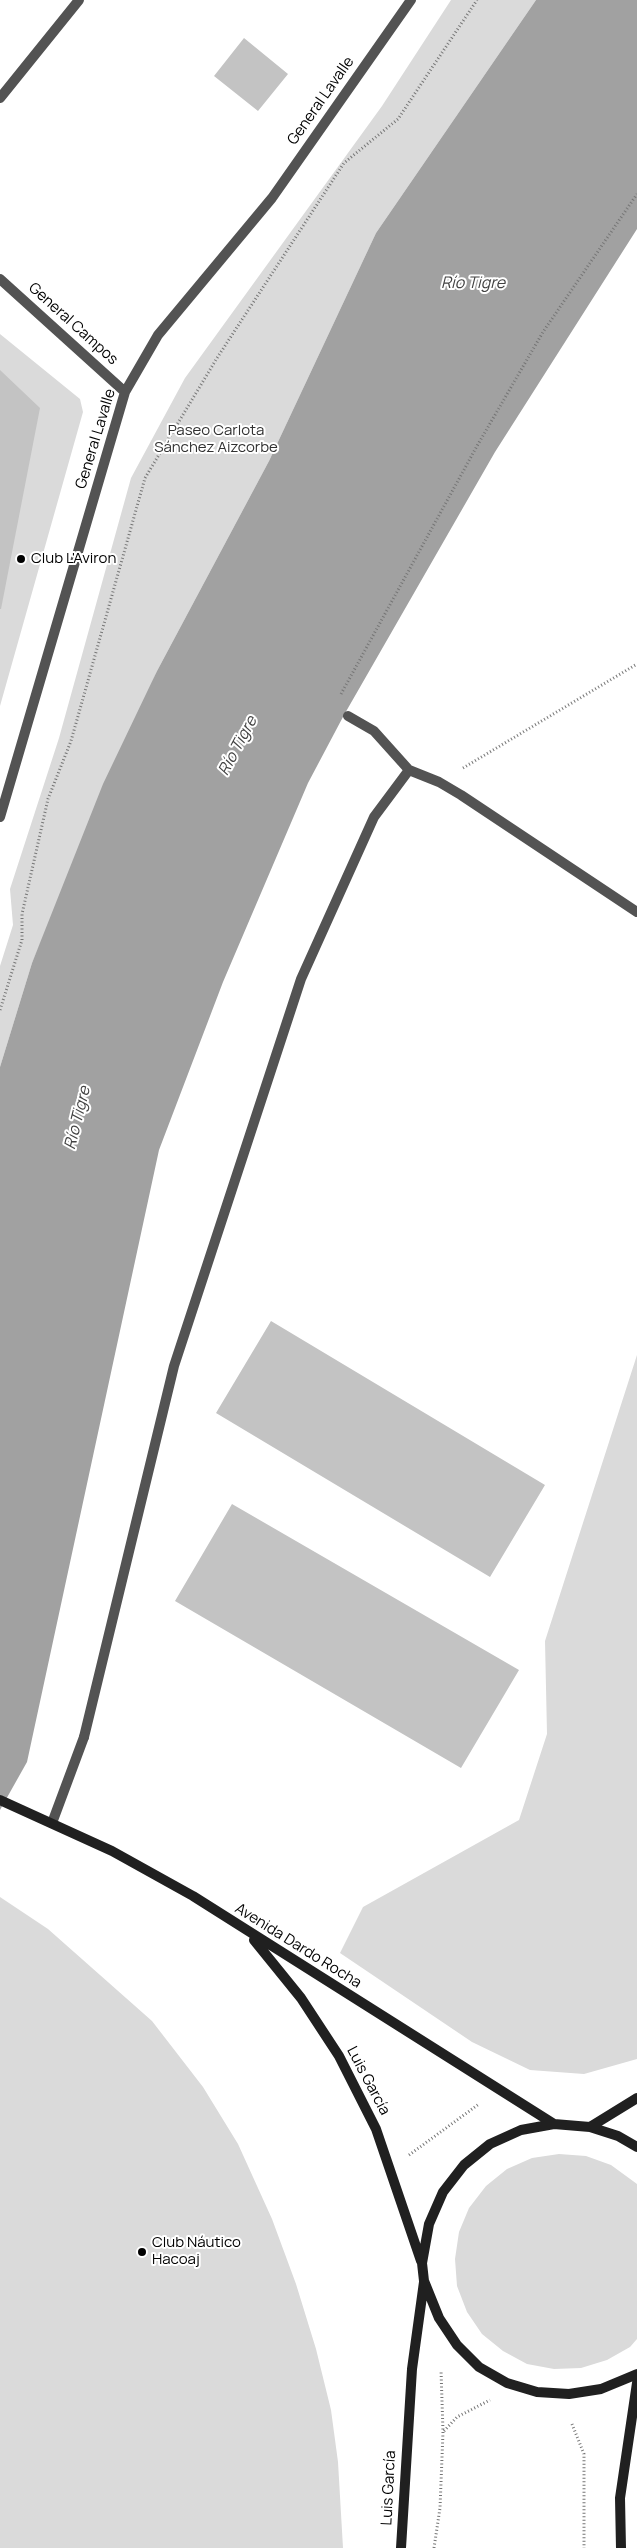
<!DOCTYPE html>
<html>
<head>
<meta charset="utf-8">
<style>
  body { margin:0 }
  canvas { display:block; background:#fff }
</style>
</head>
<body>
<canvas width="637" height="2548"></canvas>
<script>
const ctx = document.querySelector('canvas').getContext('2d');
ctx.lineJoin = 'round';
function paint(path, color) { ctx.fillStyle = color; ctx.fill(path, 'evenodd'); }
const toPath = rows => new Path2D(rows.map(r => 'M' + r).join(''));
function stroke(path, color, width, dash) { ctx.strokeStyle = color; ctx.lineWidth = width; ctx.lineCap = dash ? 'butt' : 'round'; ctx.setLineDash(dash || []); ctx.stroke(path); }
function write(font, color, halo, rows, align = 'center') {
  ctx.font = font + ' Manrope,sans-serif'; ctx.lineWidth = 4; ctx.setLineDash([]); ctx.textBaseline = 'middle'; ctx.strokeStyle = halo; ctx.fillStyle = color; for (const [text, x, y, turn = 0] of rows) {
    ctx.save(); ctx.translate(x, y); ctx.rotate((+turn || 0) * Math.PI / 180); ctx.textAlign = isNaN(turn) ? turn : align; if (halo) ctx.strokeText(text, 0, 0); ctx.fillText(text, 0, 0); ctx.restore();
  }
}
paint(toPath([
  [451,0,536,0,376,233,269,461,157,671,32,963,0,1067,0,966,13,925,10,889,59,738,131,478,185,378,382,106],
  [0,334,80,399,83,412,0,706],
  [637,1355,637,2059,584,2074,530,2070,472,2042,340,1953,363,1907,519,1820,547,1734,545,1641],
  [0,1897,48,1929,152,2021,203,2087,238,2144,272,2219,296,2284,316,2349,331,2410,338,2462,343,2548,0,2548],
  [559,2154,586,2156,611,2165,637,2184,637,2339,630,2347,607,2360,581,2368,554,2369,527,2364,503,2351,482,2334,467,2312,457,2286,455,2259,459,2232,469,2208,486,2186,507,2169,532,2158]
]), '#dadada');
paint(toPath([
  [536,0,637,0,637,229,495,452,344,715,308,783,223,982,159,1150,27,1762,0,1810,0,1067,32,963,103,784,157,671,269,461,376,233]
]), '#a1a1a1');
paint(toPath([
  [244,38,288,74,258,111,214,76],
  [0,370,40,408,1,609,0,609],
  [271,1321,545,1485,490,1577,216,1413],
  [232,1504,519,1670,461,1768,175,1601]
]), '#c3c3c3');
stroke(toPath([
  [341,694,477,446,543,332,637,194],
  [463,768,637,664],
  [0,1010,22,940,22,914,48,799,71,741,145,478,217,358,344,163,398,119,477,0],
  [409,2155,479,2104],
  [572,2424,584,2454,584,2548],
  [444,2431,457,2417,490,2400],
  [434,2548,440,2508,443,2432,441,2370]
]), '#757575', 3, [1, 2.5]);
stroke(toPath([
  [348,716,374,731,409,770],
  [84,1737,174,1366,301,979,374,817,409,770,439,782,461,795,637,912]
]), '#535353', 10);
stroke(toPath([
  [0,98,79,0],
  [0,279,125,392],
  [0,817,125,392,158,335,272,198,411,0],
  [52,1823,84,1737]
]), '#535353', 10);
stroke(toPath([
  [0,1800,112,1851,193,1896,554,2124],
  [254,1940,301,1998,339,2056,376,2129,421,2261],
  [590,2127,637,2098],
  [637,2147,618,2136,590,2127,554,2124,521,2130,490,2144,464,2165,443,2192,429,2224,422,2263,424,2281,439,2318,457,2345,479,2367,507,2383,537,2392,569,2394,601,2389,637,2374],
  [401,2548,412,2369,424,2282],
  [621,2548,620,2498,637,2383]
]), '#202020', 10);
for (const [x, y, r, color] of [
  [21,559,5,"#000"],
  [142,2252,5,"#000"]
]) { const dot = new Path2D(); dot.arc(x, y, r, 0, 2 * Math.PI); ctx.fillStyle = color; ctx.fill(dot); stroke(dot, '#fff', 2); }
write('15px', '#000', '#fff', [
  ["General Lavalle",321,101,-55],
  ["General Campos",73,324,42],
  ["General Lavalle",96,439,-73],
  ["Avenida Dardo Rocha",298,1946,32],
  ["Luis García",368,2081,62],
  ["Luis García",389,2488,-87]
]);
write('15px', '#313131', '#fff', [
  ["Paseo Carlota",216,431],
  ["Sánchez Aizcorbe",216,448]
]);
write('15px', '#000', '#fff', [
  ["Club L'Aviron",31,559],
  ["Club Náutico",152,2243],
  ["Hacoaj",152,2260]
], 'left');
write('italic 16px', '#424242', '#fff', [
  ["Río Tigre",473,284],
  ["Río Tigre",238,746,-62],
  ["Río Tigre",78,1118,-76]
]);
</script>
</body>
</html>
